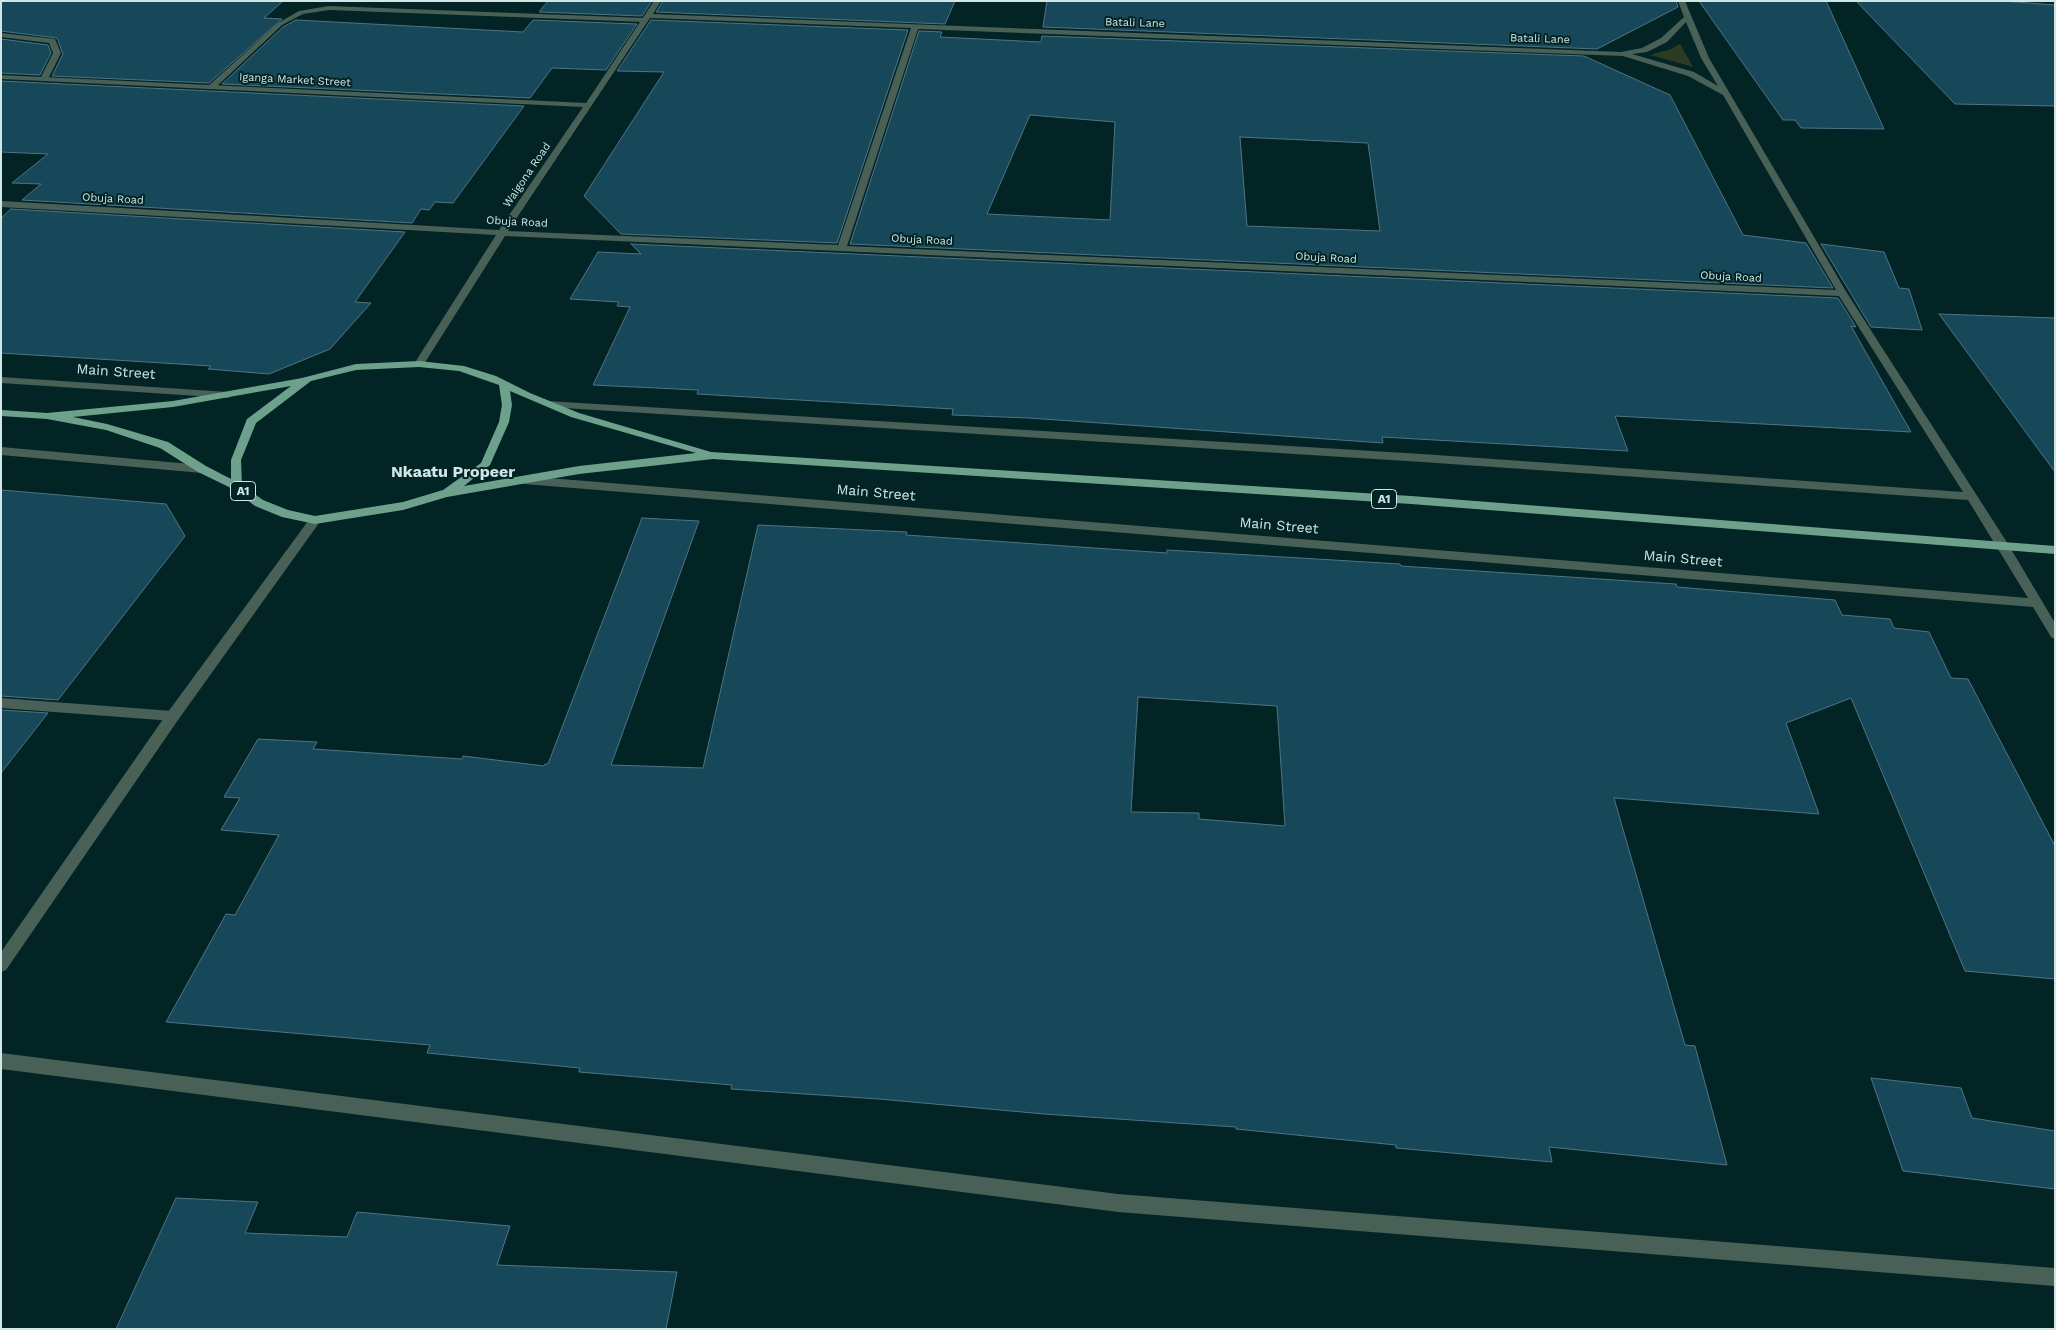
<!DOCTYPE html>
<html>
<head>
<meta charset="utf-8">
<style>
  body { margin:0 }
  #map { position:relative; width:2056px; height:1330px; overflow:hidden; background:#022425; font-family:"Work Sans",sans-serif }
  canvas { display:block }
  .frame { position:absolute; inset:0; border:2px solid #d0e7e6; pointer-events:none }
</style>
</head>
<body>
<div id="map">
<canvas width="2056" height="1330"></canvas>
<div class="frame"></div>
</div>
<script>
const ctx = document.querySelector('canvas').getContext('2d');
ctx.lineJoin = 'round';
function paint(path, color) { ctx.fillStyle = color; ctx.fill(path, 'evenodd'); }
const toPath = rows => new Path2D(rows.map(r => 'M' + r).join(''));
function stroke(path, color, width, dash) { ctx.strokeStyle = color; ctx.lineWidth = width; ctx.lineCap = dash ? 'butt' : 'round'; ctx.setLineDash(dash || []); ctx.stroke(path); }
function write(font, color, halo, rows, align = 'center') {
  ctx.font = font + ' "Work Sans",sans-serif'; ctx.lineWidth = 4; ctx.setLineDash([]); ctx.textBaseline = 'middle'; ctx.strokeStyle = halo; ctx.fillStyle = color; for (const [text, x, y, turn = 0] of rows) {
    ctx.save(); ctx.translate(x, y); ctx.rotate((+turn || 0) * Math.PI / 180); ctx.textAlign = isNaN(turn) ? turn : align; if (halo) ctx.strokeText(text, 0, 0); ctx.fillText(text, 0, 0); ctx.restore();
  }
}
paint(toPath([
  [1680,44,1693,67,1650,55,1671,49]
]), '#2b3c23');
const building = toPath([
  [1,1,283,1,264,18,282,19,209,83,52,76,63,54,57,38,1,31,1,1],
  [548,1,652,1,642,16,539,12,548,1],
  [663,1,955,1,945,24,656,12,663,1],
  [1047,1,1676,1,1678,7,1597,49,1043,27,1047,1],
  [1699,1,1826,1,1884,129,1801,128,1795,120,1783,120,1699,1],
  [1856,1,2003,1,2055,5,2055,106,1955,104,1856,1],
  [296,20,523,32,533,20,637,24,606,70,552,68,530,98,222,84,283,27,296,20],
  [651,20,908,30,837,243,621,234,584,196,664,72,617,71,651,20],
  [919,31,942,32,940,37,1041,42,1042,36,1584,56,1670,95,1743,235,1806,243,1833,288,850,244,919,31],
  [1030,115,1115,122,1110,220,987,214,1030,115],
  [1240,137,1368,143,1380,231,1247,226,1240,137],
  [1,39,48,45,51,53,40,75,1,73,1,39],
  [1,81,524,106,453,203,435,202,429,210,421,209,412,223,22,200,41,184,12,183,48,154,1,152,1,81],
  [11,209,405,232,355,302,371,303,330,349,269,374,208,369,211,366,1,353,1,218,11,209],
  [631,244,1838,298,1856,327,1851,326,1911,432,1615,416,1628,451,1382,437,1383,443,1029,418,952,415,953,409,697,394,698,390,593,385,630,307,617,306,619,302,570,299,598,252,641,254,631,244],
  [1821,244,1884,252,1899,288,1909,289,1922,330,1871,327,1821,244],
  [1939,314,2055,318,2055,472,1939,314],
  [1,490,166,504,185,536,58,700,1,696,1,490],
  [642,518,699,521,611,765,703,768,758,525,907,532,906,535,1167,553,1167,550,1400,564,1401,566,1676,584,1677,587,1835,600,1842,615,1890,619,1894,628,1929,632,1951,678,1968,679,2055,846,2055,979,1965,971,1851,698,1786,723,1819,814,1614,798,1685,1045,1695,1046,1727,1165,1549,1147,1552,1162,1396,1148,1396,1145,1236,1129,1236,1127,1044,1114,879,1099,731,1089,732,1085,579,1072,580,1068,427,1053,430,1045,166,1022,226,914,235,915,279,835,221,830,240,798,224,797,258,739,317,742,313,749,462,759,463,756,544,766,545,764,548,764,642,518],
  [1138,697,1277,706,1285,826,1199,819,1199,813,1131,812,1138,697],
  [1,710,48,713,1,773,1,710],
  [1871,1078,1961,1088,1972,1118,2055,1131,2055,1189,1903,1171,1871,1078],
  [176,1198,258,1202,245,1233,347,1237,357,1212,510,1226,497,1265,677,1272,666,1329,116,1329,176,1198]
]);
paint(building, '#174859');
stroke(building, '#4f7484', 1);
paint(toPath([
  [329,6,645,18,648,20,645,22,329,10,303,14,282,25,214,89,207,87,278,23,299,11,329,6],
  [1,33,55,39,61,53,47,81,40,79,53,53,49,43,1,37,1,33],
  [1,698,173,711,178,712,179,716,178,720,173,721,1,708,1,698]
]), '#486055');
paint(toPath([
  [654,1,661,1,653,14,1621,52,1642,48,1661,38,1684,17,1678,1,1685,1,1709,58,1847,293,2008,544,2055,623,2055,639,2051,637,2033,607,524,484,519,480,524,476,2028,598,1968,500,1422,462,548,407,543,404,548,401,1422,454,1963,492,1839,296,505,236,424,364,419,367,414,364,496,235,1,207,1,201,499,230,583,107,1,79,1,75,586,103,654,1],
  [650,18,911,28,838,245,508,231,650,18],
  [1686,22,1701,58,1718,86,1694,72,1632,54,1647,52,1667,42,1686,22],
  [918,29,1623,56,1688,76,1723,95,1836,290,847,246,918,29],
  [1,377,228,392,233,395,228,398,1,383,1,377],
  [1,447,202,465,207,469,202,473,1,455,1,447],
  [315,516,319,517,321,520,319,523,178,720,6,970,1,972,1,952,168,712,311,517,315,516],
  [1,1053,1118,1194,2055,1268,2055,1286,1118,1212,1,1069,1,1053]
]), '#486055');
paint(toPath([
  [419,361,464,366,496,376,530,393,579,413,711,452,1411,496,2055,546,2055,554,1411,504,713,459,579,474,447,497,403,510,315,524,282,517,255,506,233,489,198,472,160,448,106,430,47,419,1,416,1,410,47,413,173,401,302,378,356,364,419,361],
  [419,367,459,371,499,385,502,405,499,422,481,463,443,490,403,502,315,516,288,510,263,500,242,485,241,460,256,423,311,381,356,370,419,367],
  [291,386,247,419,231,460,231,479,206,466,168,442,107,424,73,417,173,407,291,386],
  [510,391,571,417,696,453,579,466,464,486,490,465,509,422,512,405,510,391]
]), '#6ea18b');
write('11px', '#d0e7e6', '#022425', [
  ["Batali Lane",1135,23,2],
  ["Batali Lane",1540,39,2],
  ["Iganga Market Street",295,80,3],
  ["Waigona Road",527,175,-56],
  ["Obuja Road",113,199,3],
  ["Obuja Road",517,222,3],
  ["Obuja Road",922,240,3],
  ["Obuja Road",1326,258,3],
  ["Obuja Road",1731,277,3]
]);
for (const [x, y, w] of [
  [243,491,25],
  [1384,499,25]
]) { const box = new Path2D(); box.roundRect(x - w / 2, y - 9.5, w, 19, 4); ctx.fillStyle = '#022425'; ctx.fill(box); stroke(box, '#d0e7e6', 1); }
write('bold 12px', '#d0e7e6', null, [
  ["A1",243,491],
  ["A1",1384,499]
]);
write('14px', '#d0e7e6', '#022425', [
  ["Main Street",116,372,4],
  ["Main Street",876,493,5],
  ["Main Street",1279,526,5],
  ["Main Street",1683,559,5]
]);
write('bold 16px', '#d0e7e6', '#022425', [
  ["Nkaatu Propeer",453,472]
]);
</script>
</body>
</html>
